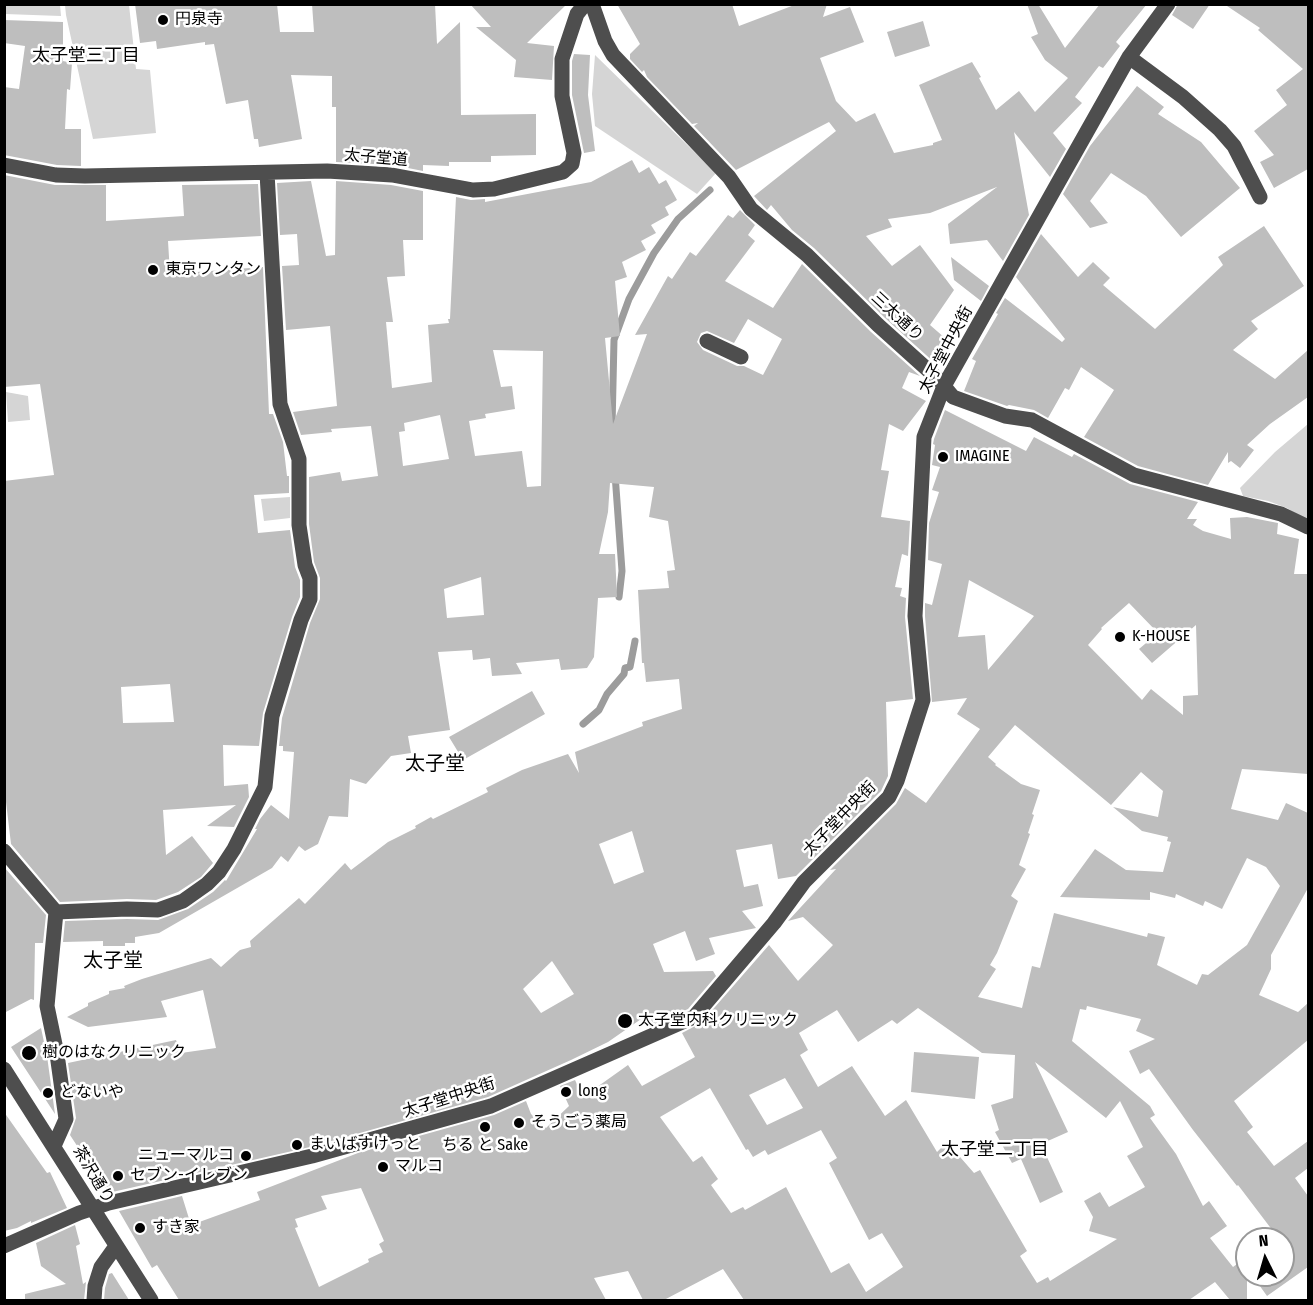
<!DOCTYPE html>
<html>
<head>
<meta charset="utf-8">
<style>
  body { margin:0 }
  #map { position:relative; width:1313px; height:1305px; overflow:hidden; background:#fff; font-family:"Fira Sans Condensed",sans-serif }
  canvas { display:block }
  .frame { position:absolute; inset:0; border:6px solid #000; pointer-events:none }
  .north { position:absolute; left:1235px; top:1227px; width:60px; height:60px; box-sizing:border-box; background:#fff; border:2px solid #999; border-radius:50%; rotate:355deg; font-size:16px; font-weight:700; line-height:24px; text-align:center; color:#000 }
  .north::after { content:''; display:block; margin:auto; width:21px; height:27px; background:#000; clip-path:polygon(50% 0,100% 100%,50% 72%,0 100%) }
</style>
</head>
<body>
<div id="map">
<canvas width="1313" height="1305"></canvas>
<div class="frame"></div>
<div class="north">N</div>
</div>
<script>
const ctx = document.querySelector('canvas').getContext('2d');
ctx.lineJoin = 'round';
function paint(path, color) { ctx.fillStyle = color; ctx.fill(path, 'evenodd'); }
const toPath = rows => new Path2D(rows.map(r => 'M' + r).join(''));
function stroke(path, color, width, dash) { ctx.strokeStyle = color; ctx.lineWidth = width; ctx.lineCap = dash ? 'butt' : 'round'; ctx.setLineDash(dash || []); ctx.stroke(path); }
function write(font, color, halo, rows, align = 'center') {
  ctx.font = font + ' "Fira Sans Condensed","Noto Sans JP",sans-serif'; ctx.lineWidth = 5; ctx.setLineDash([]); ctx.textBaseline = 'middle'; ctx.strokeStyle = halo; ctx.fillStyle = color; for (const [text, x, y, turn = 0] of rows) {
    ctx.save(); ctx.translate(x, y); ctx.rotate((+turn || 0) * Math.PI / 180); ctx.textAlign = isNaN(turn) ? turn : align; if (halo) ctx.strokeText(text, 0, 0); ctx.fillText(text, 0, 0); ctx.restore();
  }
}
paint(toPath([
  [60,5,61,16,5,14,5,5],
  [65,5,129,5,136,69,150,70,156,133,93,139,66,15],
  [595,55,716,173,697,194,595,126,592,94],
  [6,392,28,396,30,420,8,422],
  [1308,424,1308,521,1287,508,1268,501,1243,496,1240,488,1275,452],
  [290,497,290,518,264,521,261,499]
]), '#d5d5d5');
stroke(toPath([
  [612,427,614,340,629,299,654,253,678,219,710,190],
  [615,474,622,571,619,597],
  [583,724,599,710,607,694,624,674,625,668,630,667,635,641]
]), '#9c9c9c', 7);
paint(toPath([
  [135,4,277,4,280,32,314,32,312,4,435,4,437,44,460,22,461,115,536,114,536,155,491,156,491,162,449,162,449,166,423,165,423,171,393,165,336,162,336,107,332,107,332,76,291,75,302,139,259,147,258,139,254,139,248,100,226,104,214,44,205,45,205,42,157,49,156,41,140,43],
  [470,4,567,4,527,43,554,46,552,80,514,77,516,60,476,27,491,27],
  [617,4,732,4,739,26,797,4,827,4,823,17,850,7,864,42,820,58,836,101,856,122,875,113,894,153,933,145,933,143,942,140,919,85,972,62,981,77,979,78,996,110,1019,91,1035,112,1068,78,1045,60,1031,37,1038,34,1027,4,1038,4,1065,48,1100,4,1147,4,1116,42,1120,46,1103,68,1099,66,1075,97,1082,103,1053,133,1066,149,1050,177,1014,132,1029,215,1003,261,987,240,950,244,948,224,997,187,930,213,888,219,892,227,866,236,892,266,920,245,954,290,930,325,953,345,936,364,885,318,814,248,792,230,771,205,767,210,754,196,836,131,829,122,736,170,694,126,698,123,692,124,647,77,644,70,642,72,630,59,630,54,640,44],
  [1178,4,1210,4,1193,29,1172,15],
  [1224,4,1308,4,1308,169,1274,188,1260,162,1274,155,1254,131,1287,105,1276,90,1303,69,1258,30,1260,28],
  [4,20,63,22,63,61,72,63,70,90,67,89,65,129,81,129,81,166,57,165,4,155,4,87,19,89,25,46,4,43],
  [923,21,930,46,895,57,887,32],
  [574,54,590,55,588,95,595,151,584,153,572,95,572,61],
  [1137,86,1164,107,1158,114,1201,142,1240,188,1181,237,1146,196,1111,173,1090,201,1108,223,1090,228,1063,194,1090,146],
  [632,160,639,173,649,167,659,184,666,180,677,200,665,207,669,215,651,225,656,233,641,241,646,250,622,262,627,277,615,281,620,336,605,338,613,424,647,334,635,335,668,276,672,279,690,252,696,256,728,215,733,218,740,210,755,225,748,235,755,241,725,281,773,308,802,264,871,332,920,376,909,372,902,388,926,401,903,431,889,424,881,470,889,471,881,517,910,521,908,556,902,554,895,587,902,588,900,596,906,598,905,617,913,699,886,702,888,776,881,791,796,876,778,879,772,844,736,850,744,887,758,884,763,906,742,911,756,928,709,938,715,954,696,961,685,931,653,944,664,972,713,971,716,976,688,1009,648,1027,644,1017,608,1042,571,1060,488,1097,310,1147,108,1193,70,1135,76,1118,68,1063,176,1040,181,1053,216,1048,203,990,161,1001,167,1017,88,1027,67,1017,88,1006,88,1003,109,994,109,991,125,988,124,986,142,979,211,958,221,967,240,950,251,947,250,941,299,898,305,904,345,863,351,870,388,842,416,828,415,826,431,817,433,819,488,792,486,788,522,770,568,754,579,773,575,752,643,726,642,722,682,709,679,679,646,682,644,663,642,663,638,590,669,588,667,571,675,570,668,521,649,517,654,487,610,483,608,512,599,554,615,554,617,597,598,598,594,657,587,668,561,670,559,659,516,663,522,674,492,676,490,658,473,660,472,650,438,652,450,730,408,736,411,753,391,756,366,784,350,779,348,817,329,816,318,844,305,851,299,846,288,862,281,856,272,868,159,933,135,937,135,943,125,943,125,946,103,946,103,941,63,942,65,921,127,919,158,920,188,909,213,892,225,880,226,881,257,829,255,829,260,819,271,805,289,819,294,752,283,751,283,746,279,746,282,718,310,623,320,599,320,578,314,562,309,524,309,477,340,472,342,481,378,476,371,426,331,429,332,432,301,435,293,412,337,406,330,326,286,330,282,266,299,265,297,234,280,235,277,183,311,181,326,256,335,255,336,181,391,185,423,191,423,240,403,240,405,276,387,277,393,322,386,322,392,388,432,382,428,325,449,323,448,319,450,319,456,197,471,200,485,199,485,202,591,182],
  [748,319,782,339,763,375,744,366,737,366,703,350,697,342,701,333,707,331,734,343],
  [493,350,543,351,541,486,527,487,522,451,475,456,469,421,486,418,485,414,515,409,512,386,501,387],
  [440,415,449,459,403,466,399,432,405,431,404,423],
  [481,577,484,615,447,618,444,589],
  [632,831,644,872,614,884,599,844],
  [552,961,574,994,541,1013,523,989],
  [4,175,55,185,106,185,106,221,184,216,182,185,258,184,261,236,168,241,170,274,263,267,269,414,273,414,283,442,287,476,289,476,289,493,254,495,258,533,290,530,295,567,300,580,300,597,292,617,263,713,259,746,223,745,224,786,248,784,249,797,234,827,207,826,236,805,163,810,166,855,192,836,213,863,201,877,178,892,156,900,127,899,60,902,11,844,4,785,4,481,54,475,40,384,4,387],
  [170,684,174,722,123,723,121,687],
  [1264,226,1304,286,1251,321,1258,329,1233,350,1275,379,1308,350,1308,397,1270,424,1247,445,1254,450,1240,468,1231,461,1228,463,1228,452,1208,485,1138,466,1084,437,1114,390,1081,367,1069,390,1065,388,1048,418,1034,410,1009,405,1007,406,964,391,976,361,972,359,998,314,996,313,1005,298,1062,342,1065,339,1016,277,1041,234,1078,277,1093,262,1110,278,1103,285,1155,329,1223,265,1218,257],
  [951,257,989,286,981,301,954,280],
  [945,410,1026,451,1034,437,1072,457,1074,454,1130,484,1198,502,1187,519,1197,519,1193,525,1203,531,1231,539,1230,518,1247,517,1278,523,1277,534,1299,539,1294,574,1308,574,1308,774,1242,769,1231,809,1278,820,1286,803,1308,813,1308,888,1271,955,1271,969,1259,995,1298,1012,1308,1003,1308,1040,1234,1101,1253,1127,1247,1132,1274,1166,1308,1141,1308,1168,1295,1178,1308,1196,1308,1267,1267,1296,1252,1275,1283,1275,1283,1239,1279,1239,1238,1185,1237,1186,1193,1130,1149,1069,1140,1074,1129,1051,1155,1039,1136,1031,1141,1019,1087,1006,1086,1010,1080,1009,1072,1041,1150,1106,1155,1115,1150,1118,1176,1154,1203,1206,1209,1201,1227,1226,1210,1238,1233,1267,1237,1264,1240,1266,1247,1261,1247,1300,1230,1300,1215,1282,1189,1300,744,1300,723,1269,664,1300,643,1300,628,1271,594,1278,606,1300,179,1300,157,1265,152,1268,119,1211,182,1196,191,1225,260,1200,257,1192,358,1153,494,1115,526,1101,531,1114,546,1128,569,1106,560,1086,575,1080,583,1097,628,1065,642,1086,695,1057,682,1033,701,1023,769,945,798,981,833,945,803,917,788,921,836,869,830,870,896,804,905,788,926,803,980,729,957,714,967,698,932,702,925,616,925,603,932,605,942,564,928,560,929,523,939,492,932,490,940,467,932,465,935,445,933,444,934,439],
  [969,580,1034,616,988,670,985,635,958,637],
  [1129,603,1158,633,1139,649,1152,663,1196,625,1198,695,1183,696,1183,715,1151,689,1142,700,1088,645,1102,629,1101,628],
  [1015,725,1111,805,1141,772,1163,791,1158,817,1113,807,1142,831,1168,837,1167,841,1171,842,1163,872,1126,870,1095,849,1060,897,1150,900,1150,892,1175,898,1176,894,1203,906,1205,901,1222,909,1247,858,1266,867,1280,886,1247,945,1208,975,1202,974,1197,985,1157,965,1165,937,1148,933,1147,937,1054,913,1040,968,1032,966,1022,1008,978,997,996,969,990,965,997,953,1018,901,1011,896,1026,869,1019,865,1030,834,1028,833,1034,815,1032,814,1040,790,1021,784,995,765,996,764,988,757],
  [918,1008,982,1053,1015,1055,1013,1098,991,1105,999,1130,995,1132,1012,1163,1021,1159,1040,1203,1063,1192,1041,1144,1068,1132,1035,1062,1106,1118,1120,1101,1143,1147,1127,1156,1145,1187,1109,1207,1100,1192,1084,1201,1093,1217,1089,1231,1117,1239,1050,1281,1048,1277,1037,1283,1020,1256,1027,1251,980,1170,974,1173,947,1142,937,1152,906,1100,885,1116,852,1066,818,1087,800,1055,808,1050,799,1033,837,1010,858,1042,892,1020,897,1024],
  [785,1078,803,1108,767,1125,749,1095],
  [710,1088,746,1150,748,1149,753,1157,765,1150,768,1155,821,1130,837,1158,829,1163,869,1240,882,1233,903,1267,866,1292,849,1263,831,1273,786,1187,745,1210,743,1207,731,1213,711,1185,718,1179,702,1156,693,1162,660,1117],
  [361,1188,384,1241,379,1244,383,1252,368,1259,369,1262,319,1287,295,1228,298,1227,295,1219,327,1209,321,1196],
  [532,691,545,714,463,760,449,737],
  [4,867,46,915,43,943,35,943,34,1000,31,999,4,1013],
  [41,1028,47,1056,55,1114,11,1047],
  [914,1052,979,1057,975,1099,911,1092],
  [4,1112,47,1173,50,1172,67,1208,31,1223,31,1221,17,1228,4,1231],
  [75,1225,80,1244,76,1246,83,1284,86,1282,84,1300,25,1300,25,1294,66,1284,41,1266,36,1243],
  [112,1273,129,1300,104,1300,105,1288,109,1274]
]), '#bebebe');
stroke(toPath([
  [592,4,605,41,613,55,729,177,751,209,807,255,878,325,938,379,953,397,1005,416,1032,420,1134,475,1281,514,1308,527],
  [1129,57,1183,97,1220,130,1234,146,1260,197],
  [4,165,56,175,85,176,327,171,392,175,473,190,494,189,563,172,572,164,574,153,562,96,562,59,577,14,585,4],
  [707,341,741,357],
  [4,851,56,912,47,1006,57,1054,66,1119,54,1146],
  [56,912,127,909,158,910,183,901,207,884,219,872,234,849,265,787,272,716,301,620,310,599,310,578,305,565,299,525,299,459,280,404,267,173],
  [4,1069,151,1300],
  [4,1246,79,1213,109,1203,312,1156,491,1106,694,1017,774,923,804,882,889,797,897,781,923,700,915,616,924,437,944,386,1054,190,1129,57,1168,4],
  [94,1300,95,1286,101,1267,116,1246]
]), '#4e4e4e', 15);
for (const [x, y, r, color] of [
  [163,20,6,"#000"],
  [153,270,6,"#000"],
  [943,457,6,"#000"],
  [1120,637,6,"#000"],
  [625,1021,8,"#000"],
  [29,1053,8,"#000"],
  [566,1092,6,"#000"],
  [48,1093,6,"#000"],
  [519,1123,6,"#000"],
  [485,1127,6,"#000"],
  [297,1145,6,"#000"],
  [246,1156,6,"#000"],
  [383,1167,6,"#000"],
  [118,1176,6,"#000"],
  [140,1228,6,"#000"]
]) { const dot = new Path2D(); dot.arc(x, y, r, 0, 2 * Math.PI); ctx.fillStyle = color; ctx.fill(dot); stroke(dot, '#fff', 2); }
write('16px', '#000', '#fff', [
  ["円泉寺",175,20],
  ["東京ワンタン",165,270],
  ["IMAGINE",955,457],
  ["K-HOUSE",1132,637],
  ["太子堂内科クリニック",638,1021],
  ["樹のはなクリニック",42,1053],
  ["long",578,1092],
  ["どないや",60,1093],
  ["そうごう薬局",531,1123],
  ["まいばすけっと",309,1145],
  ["ちる と Sake",485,1146,"center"],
  ["ニューマルコ",234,1156,"right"],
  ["マルコ",395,1167],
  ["セブン-イレブン",130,1176],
  ["すき家",152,1228]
], 'left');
write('16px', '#000', '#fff', [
  ["太子堂道",376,158,5],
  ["三太通り",897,317,43],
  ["太子堂中央街",946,350,-62],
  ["太子堂中央街",840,819,-46],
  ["太子堂中央街",449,1098,-18],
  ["茶沢通り",93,1175,59]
]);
write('18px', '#000', '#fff', [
  ["太子堂三丁目",86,56],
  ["太子堂二丁目",995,1150]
]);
write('20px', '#000', '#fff', [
  ["太子堂",435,764],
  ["太子堂",113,961]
]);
</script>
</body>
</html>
